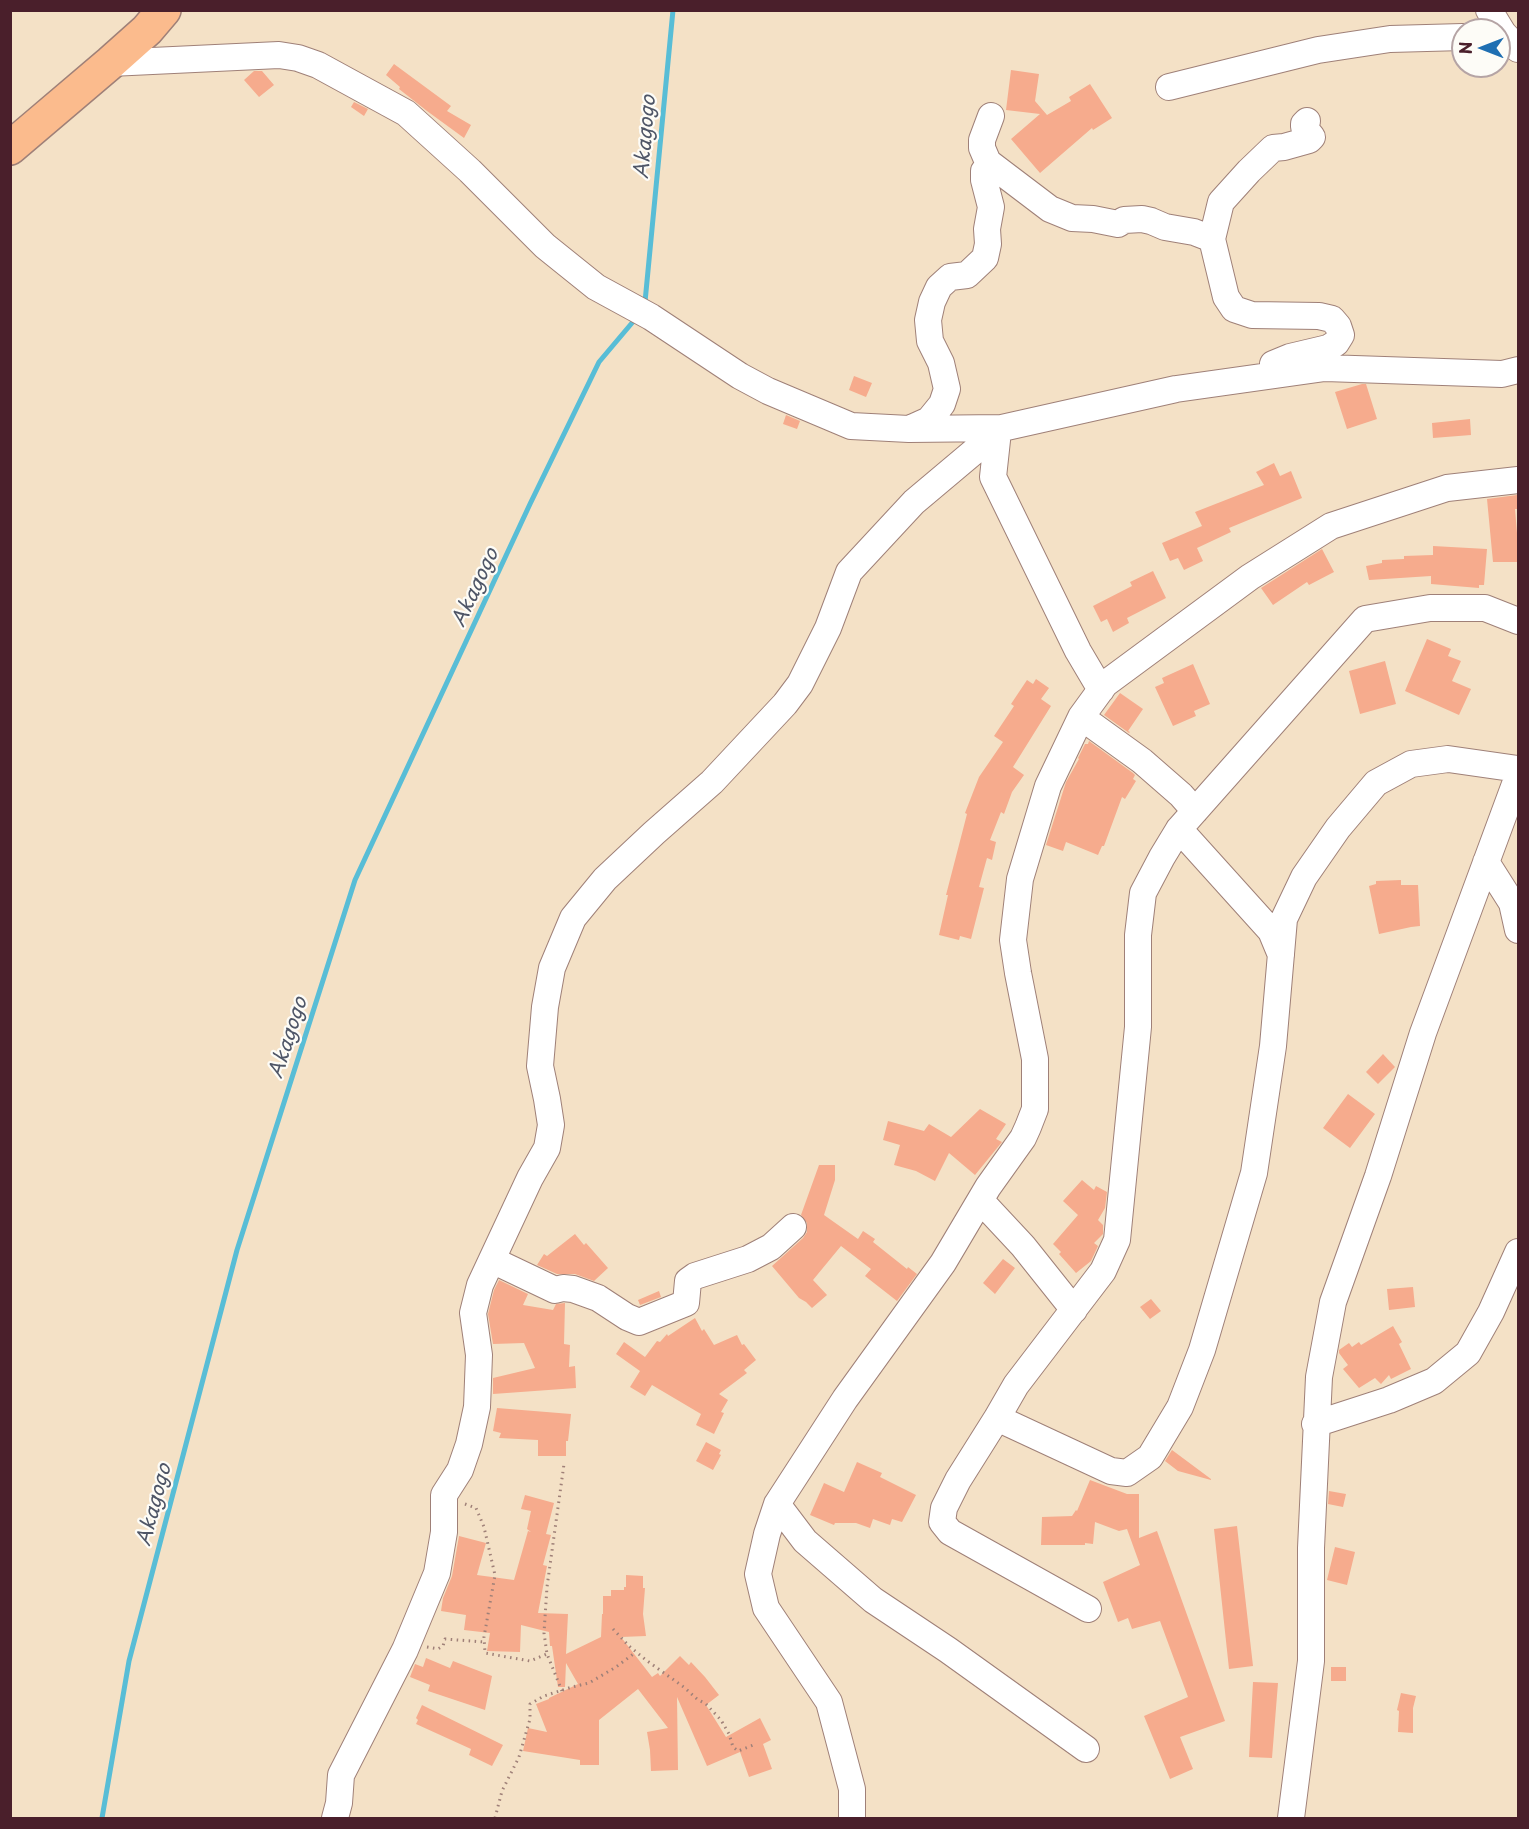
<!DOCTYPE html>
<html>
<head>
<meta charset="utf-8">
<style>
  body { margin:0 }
  #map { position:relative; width:1529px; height:1829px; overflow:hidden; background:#f4e1c6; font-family:"Playpen Sans",sans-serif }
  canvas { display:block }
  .frame { position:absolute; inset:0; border:12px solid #4a1f2b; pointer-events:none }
  .north { position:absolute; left:1451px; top:18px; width:60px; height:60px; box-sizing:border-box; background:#fdfcf7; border:2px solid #b5a4a5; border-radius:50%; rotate:270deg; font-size:16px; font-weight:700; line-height:24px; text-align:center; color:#4a1f2b }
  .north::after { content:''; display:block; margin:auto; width:21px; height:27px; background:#1f6fb2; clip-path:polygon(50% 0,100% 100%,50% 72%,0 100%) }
</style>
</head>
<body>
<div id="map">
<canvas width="1529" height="1829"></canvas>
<div class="frame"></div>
<div class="north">N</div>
</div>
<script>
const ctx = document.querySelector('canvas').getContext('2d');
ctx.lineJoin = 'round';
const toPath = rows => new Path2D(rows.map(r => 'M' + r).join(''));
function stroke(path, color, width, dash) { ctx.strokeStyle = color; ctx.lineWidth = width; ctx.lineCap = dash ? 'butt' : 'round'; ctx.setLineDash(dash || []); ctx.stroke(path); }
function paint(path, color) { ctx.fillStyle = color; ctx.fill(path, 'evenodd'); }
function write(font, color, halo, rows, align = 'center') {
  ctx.font = font + ' "Playpen Sans",sans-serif'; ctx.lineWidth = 4.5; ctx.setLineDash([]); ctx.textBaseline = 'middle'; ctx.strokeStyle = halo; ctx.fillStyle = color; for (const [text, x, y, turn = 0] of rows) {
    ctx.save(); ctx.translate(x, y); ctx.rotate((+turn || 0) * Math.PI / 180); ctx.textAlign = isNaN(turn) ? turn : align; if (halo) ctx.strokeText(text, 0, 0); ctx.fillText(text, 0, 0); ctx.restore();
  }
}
stroke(toPath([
  [645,302,673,10],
  [102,1818,129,1661,237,1250,355,880,530,504,599,362,637,317]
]), '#58bdd6', 5);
paint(toPath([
  [394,64,451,106,447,111,471,125,464,138,427,111,399,89,400,87,386,75],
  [1011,70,1039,74,1035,101,1047,115,1071,101,1069,97,1090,84,1112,118,1093,130,1092,128,1040,173,1011,139,1040,114,1006,110],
  [254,71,262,71,274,85,259,97,244,80],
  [354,102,368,109,364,116,351,107],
  [854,376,872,383,866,397,849,390],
  [1362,384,1366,384,1377,419,1347,429,1335,392],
  [786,415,800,421,797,429,783,424],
  [1470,419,1471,435,1433,438,1432,423],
  [1274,463,1280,476,1291,471,1302,498,1229,528,1231,532,1197,548,1203,561,1184,570,1178,558,1170,561,1162,543,1202,526,1195,512,1264,485,1256,472],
  [1517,495,1518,509,1515,509,1517,533,1518,534,1518,562,1493,562,1487,499],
  [1433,546,1487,549,1484,585,1479,585,1479,588,1431,584,1431,576,1369,580,1366,566,1382,563,1382,560,1404,559,1404,556,1433,555],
  [1322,549,1334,572,1309,585,1307,582,1273,605,1261,588],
  [1153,571,1166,598,1127,618,1129,623,1113,632,1107,619,1101,622,1093,606,1132,586,1130,582],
  [1427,639,1451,649,1448,656,1461,661,1452,681,1471,689,1459,715,1405,691],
  [1385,661,1396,704,1360,714,1349,671],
  [1193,664,1210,704,1194,711,1196,716,1173,726,1155,687,1164,683,1162,678],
  [1036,679,1049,688,1041,699,1051,706,1013,767,1024,775,1012,792,1004,814,1001,812,990,840,996,842,992,860,987,858,979,887,984,888,971,939,960,936,959,940,939,935,948,895,946,895,967,814,965,813,979,777,1003,742,994,736,1014,706,1011,704,1027,680,1033,684],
  [1120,693,1143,709,1128,731,1130,732,1129,733,1104,715],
  [1089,741,1133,773,1135,775,1133,779,1136,781,1125,799,1122,797,1104,846,1102,846,1098,855,1066,842,1063,851,1046,845,1066,782,1079,759,1078,758,1085,744,1088,744],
  [1401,880,1401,885,1418,885,1420,926,1411,927,1379,934,1369,886,1376,884,1376,881],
  [1383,1054,1395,1067,1378,1084,1366,1072],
  [1348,1094,1375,1114,1350,1148,1323,1128],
  [980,1109,1006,1124,996,1139,1002,1142,975,1175,949,1153,935,1181,916,1171,894,1165,900,1145,883,1140,888,1121,924,1131,929,1124,951,1137],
  [819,1165,835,1165,835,1180,824,1215,858,1239,863,1231,875,1239,873,1242,907,1269,908,1267,917,1274,897,1301,865,1276,871,1269,841,1246,813,1280,827,1295,812,1308,806,1302,799,1298,772,1266,803,1238,807,1232,807,1223,801,1215],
  [1082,1180,1094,1190,1096,1186,1107,1192,1105,1208,1098,1220,1103,1225,1103,1234,1094,1243,1098,1246,1091,1261,1076,1273,1059,1254,1061,1252,1053,1244,1078,1215,1063,1201],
  [575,1234,584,1245,586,1243,608,1268,594,1281,575,1274,557,1274,537,1265,544,1254,547,1256],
  [1003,1259,1015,1268,995,1294,983,1283],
  [499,1280,528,1294,523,1305,553,1310,556,1304,565,1303,564,1344,570,1345,569,1367,575,1366,576,1388,493,1394,493,1378,535,1368,524,1343,493,1344,488,1314,494,1290],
  [1413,1287,1415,1307,1389,1310,1387,1289],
  [659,1291,661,1297,640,1305,638,1300],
  [1151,1299,1161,1311,1150,1319,1140,1307],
  [695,1318,702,1331,704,1329,714,1345,737,1335,742,1345,744,1344,756,1360,744,1370,747,1373,719,1394,728,1400,721,1412,724,1413,714,1434,696,1425,701,1414,652,1385,645,1396,630,1387,640,1371,616,1354,624,1342,645,1357,657,1341,660,1342,667,1334,668,1336],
  [1393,1326,1402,1342,1399,1344,1411,1369,1391,1379,1389,1375,1381,1384,1375,1378,1359,1388,1343,1369,1348,1365,1339,1353,1339,1350,1349,1343,1352,1347,1359,1342,1361,1345],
  [497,1408,571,1414,568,1441,566,1441,566,1456,538,1456,538,1440,499,1438,501,1433,493,1431],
  [706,1442,721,1450,719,1454,721,1455,713,1470,696,1461],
  [1172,1450,1211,1479,1211,1480,1178,1471,1165,1461],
  [857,1462,882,1473,880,1477,916,1495,902,1522,892,1519,890,1525,873,1519,870,1528,856,1523,835,1523,834,1525,810,1515,824,1483,844,1492],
  [1090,1480,1127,1494,1139,1494,1139,1538,1157,1531,1225,1721,1180,1737,1193,1769,1170,1779,1144,1716,1188,1697,1160,1621,1132,1629,1128,1618,1118,1622,1103,1582,1140,1565,1127,1529,1119,1531,1095,1522,1093,1544,1085,1543,1085,1545,1041,1545,1042,1517,1072,1516,1076,1510,1077,1511],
  [1329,1491,1346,1494,1343,1507,1328,1504],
  [525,1495,554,1503,546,1534,551,1535,543,1565,547,1566,538,1613,568,1614,566,1654,601,1637,602,1614,603,1614,603,1596,611,1596,611,1590,624,1590,624,1587,626,1587,626,1575,643,1576,643,1588,645,1588,643,1614,646,1636,621,1637,652,1677,658,1673,660,1676,680,1656,689,1665,691,1662,705,1677,719,1695,706,1705,726,1737,760,1718,771,1740,763,1744,772,1769,749,1777,740,1752,707,1766,677,1697,678,1770,651,1771,650,1750,647,1732,668,1728,638,1689,599,1720,599,1765,580,1765,580,1760,523,1751,528,1728,547,1732,536,1704,549,1699,549,1698,578,1684,566,1663,565,1687,558,1687,552,1646,550,1646,549,1632,521,1625,520,1652,487,1651,490,1633,464,1630,466,1615,441,1611,443,1598,452,1576,459,1536,486,1543,477,1575,514,1580,528,1531,531,1532,527,1529,531,1511,521,1509],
  [1237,1526,1253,1666,1229,1669,1214,1529],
  [1335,1547,1355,1552,1347,1585,1327,1580],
  [426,1658,450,1668,453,1661,492,1676,485,1710,428,1691,430,1685,410,1677,415,1664,423,1667],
  [1331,1667,1346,1667,1346,1681,1331,1681],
  [1253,1682,1278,1683,1272,1758,1249,1757],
  [1401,1693,1416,1696,1413,1708,1413,1733,1398,1732,1399,1711,1397,1710],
  [422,1705,503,1745,492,1766,469,1755,471,1749,416,1724,418,1720,416,1718]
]), '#f6ab8d');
const minor = toPath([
  [1489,10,1503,33,1518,49],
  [110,63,279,55,298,58,318,65,406,113,470,171,545,246,596,287,651,317,740,376,768,391,851,426,909,429,1002,428,1176,389,1325,368,1502,374,1518,370],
  [1169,87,1318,50,1390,39,1463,37],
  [991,116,982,140,982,148,988,162,1050,209,1072,218,1093,219,1118,224,1124,220,1142,219,1151,221,1165,227,1194,232,1212,239],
  [1273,364,1290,357,1328,348,1336,343,1341,335,1338,326,1332,319,1319,316,1252,315,1234,309,1226,297,1212,239,1221,202,1249,171,1273,148,1284,147,1309,140,1312,137,1304,127,1304,124,1307,121],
  [909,429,929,420,942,404,947,389,941,363,930,341,928,320,932,302,939,287,950,277,967,275,985,258,988,244,987,229,991,207,984,180,984,171,991,165],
  [998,431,993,477,1078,651,1101,690],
  [1081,717,1142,761,1181,795,1195,811],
  [1179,829,1271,931,1281,955],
  [1486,862,1512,903,1518,930],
  [981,1201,1023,1246,1074,1310],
  [492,1260,555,1290,563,1288,573,1289,598,1298,627,1317,639,1322,686,1303,688,1281,695,1276,748,1259,771,1247,793,1227],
  [997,1418,1111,1471,1127,1473,1150,1457,1180,1407,1202,1350,1254,1173,1273,1046,1284,919,1304,877,1338,828,1376,783,1411,764,1448,759,1518,769],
  [1315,1424,1389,1400,1434,1381,1468,1353,1491,1312,1518,1252],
  [777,1504,805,1541,873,1600,948,1650,1086,1749],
  [1088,1609,950,1532,942,1522,944,1508,958,1480,997,1418,1016,1385,1103,1271,1117,1240,1138,1027,1138,935,1143,893,1162,857,1179,829,1365,619,1430,608,1485,608,1518,621],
  [335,1818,339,1803,341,1775,405,1650,437,1573,444,1532,444,1495,460,1470,469,1444,477,1407,479,1355,473,1313,480,1285,530,1178,547,1148,551,1125,547,1099,540,1066,545,1007,552,968,573,918,605,879,654,833,712,782,785,704,800,684,828,628,849,572,914,502,1002,428],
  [852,1818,852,1789,829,1702,766,1608,758,1574,767,1534,777,1504,845,1399,943,1263,988,1187,1023,1138,1028,1127,1035,1109,1035,1059,1018,973,1013,940,1020,879,1048,786,1081,717,1105,684,1250,577,1331,526,1447,488,1518,480],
  [1291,1818,1311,1661,1311,1548,1319,1377,1333,1302,1378,1176,1423,1033,1518,776]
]);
const major = toPath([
  [10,148,110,63,147,30,164,10]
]);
stroke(minor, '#9f8078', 28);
stroke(major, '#9f8078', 36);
stroke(toPath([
  [465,1504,476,1508,484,1527,495,1575,484,1637,485,1653,530,1661,547,1654],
  [613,1629,629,1646,646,1660,685,1688,697,1699,706,1704,721,1720,729,1734,733,1747,738,1751,756,1744],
  [427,1647,438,1649,443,1646,445,1639,484,1642],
  [562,1691,547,1654,544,1633,547,1587,564,1464],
  [495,1818,502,1791,519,1757,530,1719,530,1704,544,1696,572,1687,589,1683,616,1667,636,1652]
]), '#9f8078', 3, [1.5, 4.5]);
stroke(minor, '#fff', 26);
stroke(major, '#fbbb8d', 33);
write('italic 20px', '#4f5667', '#fdfcf7', [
  ["Akagogo",646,137,-85],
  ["Akagogo",476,588,-65],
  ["Akagogo",289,1038,-72],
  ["Akagogo",155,1505,-75]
]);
</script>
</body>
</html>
